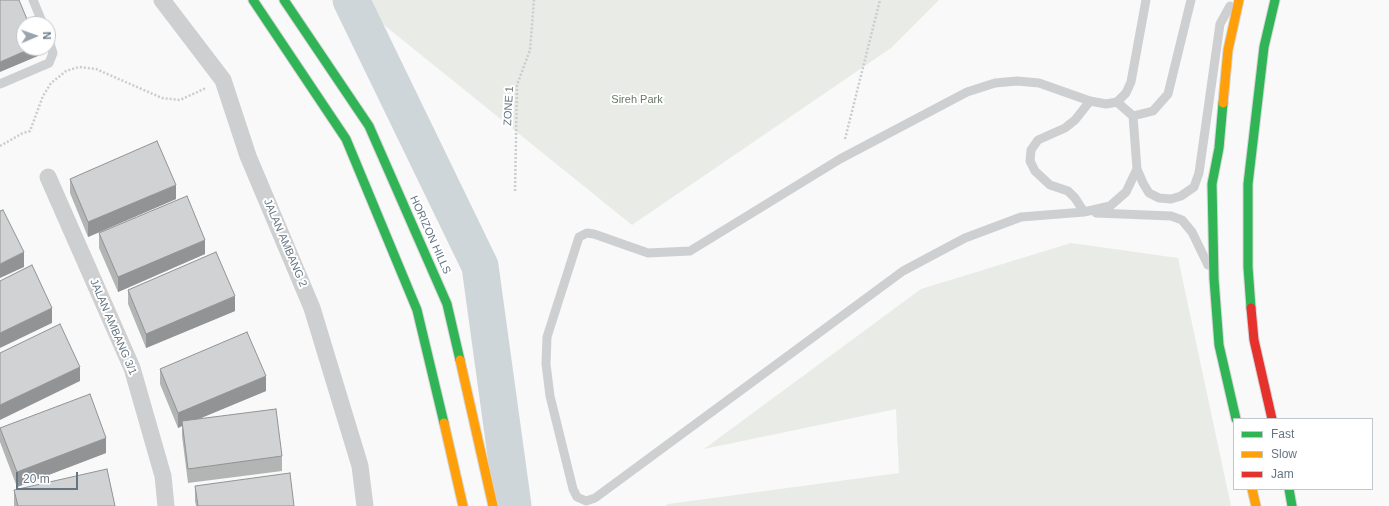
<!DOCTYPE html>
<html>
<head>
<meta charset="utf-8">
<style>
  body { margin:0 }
  #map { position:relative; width:1389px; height:506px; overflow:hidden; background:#f9f9f9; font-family:Arial,sans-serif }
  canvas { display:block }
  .legend { position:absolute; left:1233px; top:418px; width:140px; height:72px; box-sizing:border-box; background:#fff; border:1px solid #c1c8cd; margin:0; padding:5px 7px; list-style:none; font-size:12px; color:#657683 }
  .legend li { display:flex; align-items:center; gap:8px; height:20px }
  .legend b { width:20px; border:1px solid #c1c8cd }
  .north { position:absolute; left:16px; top:16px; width:40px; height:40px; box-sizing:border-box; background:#fff; border:1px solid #c1c8cd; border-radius:50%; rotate:88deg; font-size:11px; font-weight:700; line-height:16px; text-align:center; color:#657683 }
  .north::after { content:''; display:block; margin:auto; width:14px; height:18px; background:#99a4ac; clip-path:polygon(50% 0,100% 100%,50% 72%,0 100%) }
  .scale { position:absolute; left:16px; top:472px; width:62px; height:18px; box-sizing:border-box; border:2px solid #657683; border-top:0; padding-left:5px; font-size:12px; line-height:14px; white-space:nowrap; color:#657683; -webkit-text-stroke:3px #fff; paint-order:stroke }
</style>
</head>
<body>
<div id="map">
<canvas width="1389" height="506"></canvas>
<ul class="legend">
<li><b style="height:5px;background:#30b455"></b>Fast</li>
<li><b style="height:5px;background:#ff9f0a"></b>Slow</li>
<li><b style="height:5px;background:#e5322d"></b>Jam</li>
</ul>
<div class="north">N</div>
<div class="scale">20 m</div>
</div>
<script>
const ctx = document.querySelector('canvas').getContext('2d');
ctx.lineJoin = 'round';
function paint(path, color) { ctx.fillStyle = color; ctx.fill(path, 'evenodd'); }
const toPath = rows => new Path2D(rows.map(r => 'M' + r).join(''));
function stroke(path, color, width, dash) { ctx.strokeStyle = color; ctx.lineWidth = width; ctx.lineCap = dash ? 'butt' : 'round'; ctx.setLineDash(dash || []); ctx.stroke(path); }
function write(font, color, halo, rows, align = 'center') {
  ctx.font = font + ' Arial,sans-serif'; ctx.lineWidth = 4; ctx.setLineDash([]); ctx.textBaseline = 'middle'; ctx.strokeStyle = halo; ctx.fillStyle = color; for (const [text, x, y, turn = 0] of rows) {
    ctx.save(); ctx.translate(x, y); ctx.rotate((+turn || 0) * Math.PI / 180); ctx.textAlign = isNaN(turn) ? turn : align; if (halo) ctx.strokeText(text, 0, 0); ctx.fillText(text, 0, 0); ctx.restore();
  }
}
paint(toPath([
  [353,0,939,0,891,48,632,225],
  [1071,243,1178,258,1231,506,665,506,668,504,899,473,896,409,704,449,921,289]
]), '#e8ebe6');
stroke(toPath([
  [351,0,480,266,513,506]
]), '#ced6d9', 37);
const fast = toPath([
  [253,0,346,139,417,310,444,423],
  [284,0,369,126,447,304,460,360],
  [1223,103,1219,148,1212,184,1214,279,1219,345,1236,419],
  [1251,308,1248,267,1248,184,1264,47,1275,0],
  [1289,489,1292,506]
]);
const slow = toPath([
  [1223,103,1228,50,1239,0],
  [460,360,493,506],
  [444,423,463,506],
  [1252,489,1256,506]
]);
const jam = toPath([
  [1251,308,1254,340,1272,419]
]);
stroke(fast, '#d5d6d7', 11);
stroke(slow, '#d5d6d7', 11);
stroke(jam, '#d5d6d7', 11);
stroke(toPath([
  [845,139,880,0],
  [0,146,23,133,30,131,43,96,51,83,66,71,79,67,96,69,162,98,180,100,206,88],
  [515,191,517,85,530,50,534,0]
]), '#cbcccd', 2.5, [2, 2]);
stroke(toPath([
  [33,0,43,24],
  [0,84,49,63,53,53,48,37],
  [1117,102,1126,93,1131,82,1146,0],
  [1133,116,1117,102,1106,104,1090,101,1039,83,1017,81,995,83,967,92,840,159,690,251,648,253,594,234,587,233,579,237,547,337,546,364,550,396,573,489,577,497,586,501,595,498,903,271,965,238,1021,217,1084,212,1110,206,1126,192,1137,169],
  [1133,116,1137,169,1143,183,1149,193,1159,198,1171,199,1181,196,1194,187,1199,173,1220,24,1230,6],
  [1133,116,1153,111,1168,94,1191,0],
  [1084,212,1075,198,1068,191,1050,185,1035,171,1030,161,1031,150,1038,140,1065,128,1075,120,1090,101],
  [1096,213,1171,216,1182,220,1192,232,1208,265]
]), '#cecfd0', 9);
stroke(toPath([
  [162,0,223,80,248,156,312,308,360,466,365,506],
  [48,177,132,368,163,476,166,506]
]), '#cecfd0', 17);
stroke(fast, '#30b455', 9);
stroke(slow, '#ff9f0a', 9);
stroke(jam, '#e5322d', 9);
paint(toPath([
  [70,179,176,199,88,237,70,193],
  [99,233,205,254,118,292,99,248],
  [128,290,235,311,146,348,128,304],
  [160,369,266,391,198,419,282,456,282,471,188,483,182,436,182,426,178,428,160,384],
  [0,428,106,453,17,487,0,442],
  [195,486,294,506,196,506,195,501],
  [14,490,115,506,14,506]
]), '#b3b5b5');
paint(toPath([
  [32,48,38,48,38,56,0,72,0,62],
  [176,185,176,199,88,237,88,222],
  [205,240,205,254,118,292,118,277],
  [24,252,24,267,0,278,0,264],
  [235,296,235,311,146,348,146,334],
  [52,308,52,323,0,348,0,333],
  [80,367,80,381,0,420,0,405],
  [266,376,266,391,182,426,182,421,182,426,178,428,178,413],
  [106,438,106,453,17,487,17,472]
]), '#929394');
const building = toPath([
  [0,0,19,0,29,24,24,24,24,48,32,48,0,62,0,0],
  [157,141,176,185,88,222,70,179,157,141],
  [187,196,205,240,118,277,99,233,187,196],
  [3,210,24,252,0,264,0,211,3,210],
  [216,252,235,296,146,334,128,290,216,252],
  [32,265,52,308,0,333,0,281,32,265],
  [60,324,80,367,0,405,0,353,60,324],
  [247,332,266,376,178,413,160,369,247,332],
  [90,394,106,438,17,472,0,428,90,394],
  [276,409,282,456,188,469,182,421,276,409],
  [107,469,115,506,18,506,14,490,107,469],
  [290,473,294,506,198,506,195,486,290,473]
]);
paint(building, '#d0d2d3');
stroke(building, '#929394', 1);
write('11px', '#687a64', '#fff', [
  ["Sireh Park",637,100]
]);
write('11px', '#657683', '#fff', [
  ["ZONE 1",509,106,-87],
  ["HORIZON HILLS",430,235,66],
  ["JALAN AMBANG 2",285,243,67],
  ["JALAN AMBANG 3/1",113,327,67]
]);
</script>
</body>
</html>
